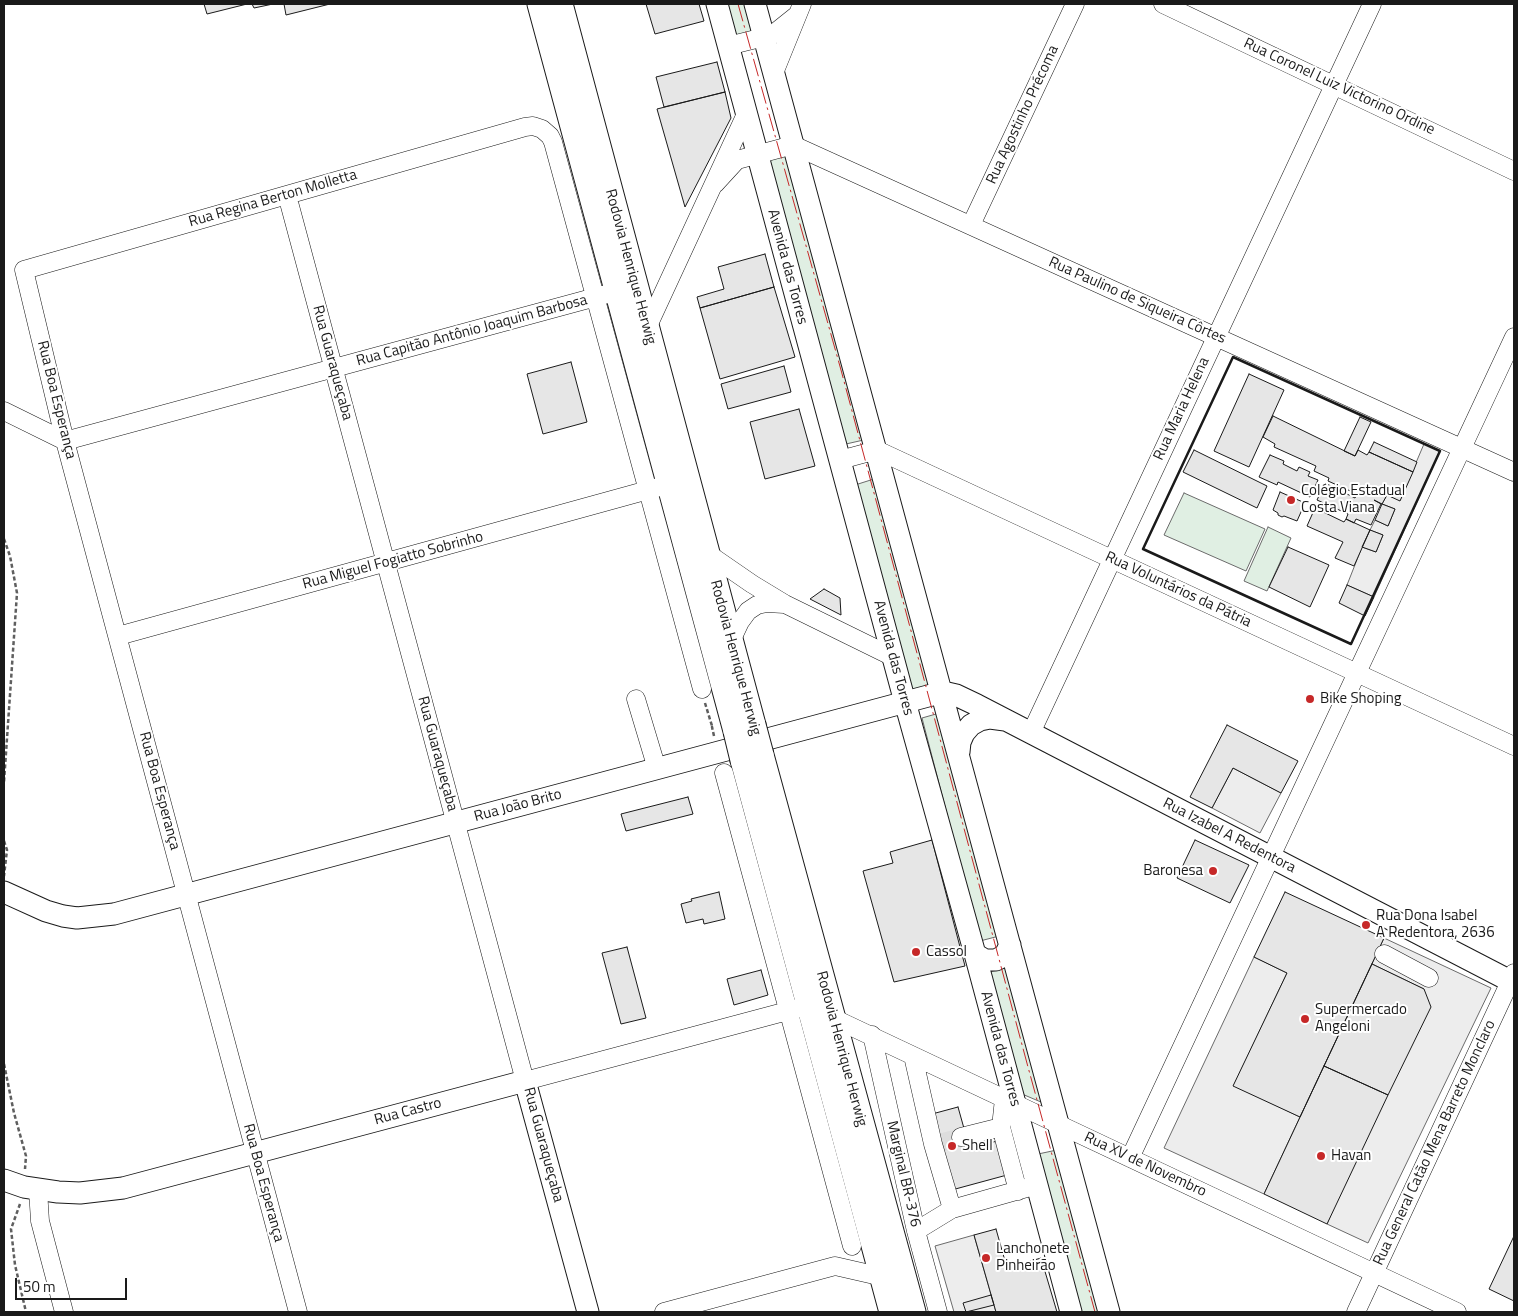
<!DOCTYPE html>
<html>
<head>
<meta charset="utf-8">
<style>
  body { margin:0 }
  #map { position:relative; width:1518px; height:1316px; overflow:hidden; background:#fff; font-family:"Titillium Web",sans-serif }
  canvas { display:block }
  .frame { position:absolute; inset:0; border:5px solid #1a1a1a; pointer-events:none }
  .scale { position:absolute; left:15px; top:1278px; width:112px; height:22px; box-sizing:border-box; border:2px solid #1a1a1a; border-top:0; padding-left:6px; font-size:15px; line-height:18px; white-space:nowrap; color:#1a1a1a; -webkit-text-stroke:4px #fff; paint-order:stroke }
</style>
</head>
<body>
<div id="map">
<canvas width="1518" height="1316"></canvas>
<div class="frame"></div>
<div class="scale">50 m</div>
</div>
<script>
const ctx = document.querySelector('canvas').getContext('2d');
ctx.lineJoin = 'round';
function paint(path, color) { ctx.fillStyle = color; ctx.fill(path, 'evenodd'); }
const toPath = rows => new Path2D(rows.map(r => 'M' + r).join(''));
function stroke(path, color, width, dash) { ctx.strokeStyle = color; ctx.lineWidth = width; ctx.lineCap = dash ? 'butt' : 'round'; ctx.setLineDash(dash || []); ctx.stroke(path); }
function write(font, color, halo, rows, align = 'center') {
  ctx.font = font + ' "Titillium Web",sans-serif'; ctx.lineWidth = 4; ctx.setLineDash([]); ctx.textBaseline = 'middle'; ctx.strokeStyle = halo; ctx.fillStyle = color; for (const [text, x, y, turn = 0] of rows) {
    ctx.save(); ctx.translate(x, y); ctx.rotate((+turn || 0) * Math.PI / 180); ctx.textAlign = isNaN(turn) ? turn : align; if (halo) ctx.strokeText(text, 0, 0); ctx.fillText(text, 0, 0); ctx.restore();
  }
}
const green = toPath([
  [727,4,747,4,754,32,737,38,727,4],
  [786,155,868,439,846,444,768,159,786,155],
  [877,478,934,689,912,692,855,485,877,478],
  [1184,493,1265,529,1246,571,1164,535,1184,493],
  [1268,527,1291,538,1267,591,1244,581,1268,527],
  [943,712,1003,935,980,941,922,718,943,712],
  [1011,966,1048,1105,1022,1094,990,972,1011,966],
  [1057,1150,1100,1312,1081,1312,1038,1154,1057,1150]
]);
paint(green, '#e0efe3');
stroke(green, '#6a6a6a', 1);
const parking = toPath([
  [1424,444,1440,451,1374,597,1347,585,1362,547,1376,552,1383,535,1370,530,1375,520,1388,526,1395,509,1382,504,1387,495,1400,500,1424,444],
  [1233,768,1281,793,1260,833,1212,808,1233,768],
  [1384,938,1491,988,1368,1243,1327,1224,1424,989,1372,964,1384,938],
  [1254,957,1287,973,1234,1085,1300,1117,1264,1194,1164,1148,1254,957],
  [974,1235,996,1312,954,1312,935,1246,974,1235]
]);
paint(parking, '#ededed');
stroke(parking, '#6a6a6a', 1);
const building = toPath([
  [204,4,247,4,207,14,204,4],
  [252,4,273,4,254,8,252,4],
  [284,4,330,4,286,15,284,4],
  [646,4,699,4,704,21,655,34,646,4],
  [717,62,725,92,664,107,656,77,717,62],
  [725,92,731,118,685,207,657,109,725,92],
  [765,254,774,287,700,308,697,297,724,289,718,267,765,254],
  [774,287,795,357,720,379,700,308,774,287],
  [571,362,587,422,543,434,527,374,571,362],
  [784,366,791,392,728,409,721,384,784,366],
  [1249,374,1284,390,1249,467,1214,451,1249,374],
  [799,409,815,466,765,479,750,422,799,409],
  [1273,416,1355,456,1358,450,1367,455,1369,452,1413,472,1400,501,1387,495,1382,504,1374,500,1381,504,1371,525,1356,519,1354,523,1346,519,1348,514,1317,500,1325,483,1355,498,1357,494,1328,481,1329,478,1314,471,1316,466,1274,447,1275,444,1263,437,1273,416],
  [1360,417,1371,422,1355,456,1344,451,1360,417],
  [1374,442,1417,462,1413,472,1369,452,1374,442],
  [1194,450,1267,486,1257,508,1183,472,1194,450],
  [1270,455,1284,461,1283,464,1297,471,1299,467,1310,472,1308,476,1318,480,1310,497,1278,482,1277,485,1259,477,1270,455],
  [1280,492,1305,503,1297,521,1284,516,1282,517,1278,515,1278,513,1273,510,1280,492],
  [1382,504,1395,509,1388,526,1375,520,1382,504],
  [1315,508,1344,522,1346,519,1370,530,1354,566,1335,558,1343,542,1307,526,1315,508],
  [1370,530,1383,535,1376,552,1362,547,1370,530],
  [1288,547,1329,565,1310,607,1269,587,1288,547],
  [1347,585,1374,597,1365,616,1339,603,1347,585],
  [824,589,840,598,841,615,810,599,824,589],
  [1227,725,1298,761,1281,793,1233,768,1212,808,1190,797,1227,725],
  [688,797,693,814,626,831,621,814,688,797],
  [932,840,965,966,894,982,863,871,893,863,890,852,932,840],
  [1195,840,1249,865,1230,903,1177,878,1195,840],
  [719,892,725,919,704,924,703,919,686,923,681,904,692,901,691,899,719,892],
  [1285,892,1384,938,1300,1117,1233,1086,1287,973,1254,957,1285,892],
  [627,947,646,1018,621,1024,602,953,627,947],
  [1372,964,1424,989,1431,1007,1388,1095,1324,1066,1372,964],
  [761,970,768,995,734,1005,727,979,761,970],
  [1324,1066,1388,1095,1327,1224,1264,1194,1324,1066],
  [958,1107,965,1132,961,1134,965,1150,997,1141,1007,1175,948,1191,932,1114,958,1107],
  [996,1229,1007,1268,1041,1258,1057,1312,996,1312,974,1235,996,1229],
  [1514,1236,1514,1301,1489,1289,1514,1236],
  [991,1295,994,1305,966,1312,963,1303,991,1295]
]);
paint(building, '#e6e6e6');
stroke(building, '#1a1a1a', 1);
stroke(toPath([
  [940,1143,961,1137]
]), '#ddd', 18, [18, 9]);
const minor = toPath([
  [1163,4,1514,171],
  [728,46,772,35,797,15],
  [774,73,802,4],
  [715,184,737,160,793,145,1514,472],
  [287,195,525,1081,810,1005],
  [971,225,1075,4],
  [647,328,746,114],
  [4,411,65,441],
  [65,441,607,294],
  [840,460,877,450,1514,746],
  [707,553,752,584,785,604,893,657],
  [118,636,659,487],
  [731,641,740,622,748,611,757,605,767,603,784,604],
  [636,699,657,769],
  [1031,733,1372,4],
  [724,773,852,1246],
  [1384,954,1429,978],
  [833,1018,1457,1312],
  [872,1035,916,1231,938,1312],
  [913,1056,933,1144,952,1209],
  [1001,1127,1018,1191],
  [961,1137,1001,1127,1004,1099],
  [1130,1158,1514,337],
  [38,1190,40,1221,64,1312],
  [916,1231,952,1209,1037,1185],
  [298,1312,65,441,24,270,525,127,533,126,542,129,550,136,553,142,702,689],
  [664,1312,835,1266,883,1277],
  [1356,1312,1514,973]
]);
const major = toPath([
  [717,4,905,702,975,954,1071,1312],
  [755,4,1109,1312],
  [959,752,960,742,964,733,971,725,980,720,990,718,1005,720],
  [4,892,46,911,63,916,77,918,114,914,943,692,956,695,977,705,1514,983],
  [975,954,985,960,996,960,1005,955,1010,945],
  [4,1180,24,1187,58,1192,80,1193,123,1188,525,1081,588,1312]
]);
const highway = toPath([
  [540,4,736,731],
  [560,4,753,725],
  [761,755,913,1312],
  [743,760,892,1312]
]);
stroke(minor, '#1a1a1a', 19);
stroke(major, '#1a1a1a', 23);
stroke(highway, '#1a1a1a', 27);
stroke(toPath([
  [4,539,10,556,17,593,4,782],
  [705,703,712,726],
  [714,736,712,727,715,726],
  [4,841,7,850,4,876],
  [4,1064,14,1113,26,1156,25,1169],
  [20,1204,11,1229,15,1265,26,1312]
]), '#5f5f5f', 2.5, [4, 2.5]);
stroke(minor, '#fff', 18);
stroke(major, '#fff', 21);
stroke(highway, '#fff', 25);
const highwayBridge = toPath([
  [753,725,761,755],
  [736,731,743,760]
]);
stroke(highwayBridge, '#1a1a1a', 27, []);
stroke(highwayBridge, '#fff', 25);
stroke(toPath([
  [1233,357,1440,451,1351,644,1143,549,1233,357]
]), '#1a1a1a', 2.5);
stroke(toPath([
  [738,4,841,370,1028,1067,1095,1312]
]), '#c62828', 1, [18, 4, 2.5, 4]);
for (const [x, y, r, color] of [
  [1291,500,5,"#c62828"],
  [1310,699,5,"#c62828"],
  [1213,871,5,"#c62828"],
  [1366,925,5,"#c62828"],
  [916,952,5,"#c62828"],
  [1305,1019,5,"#c62828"],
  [952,1146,5,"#c62828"],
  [1321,1156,5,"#c62828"],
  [986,1258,5,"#c62828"]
]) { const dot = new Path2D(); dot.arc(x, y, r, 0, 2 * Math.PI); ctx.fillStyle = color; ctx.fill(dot); stroke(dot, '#fff', 2); }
write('15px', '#1a1a1a', '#fff', [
  ["Rua Coronel Luiz Victorino Ordine",1339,87,25],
  ["Rua Agostinho Précoma",1023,115,-65],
  ["Rua Regina Berton Molletta",273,199,-16],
  ["Rodovia Henrique Herwig",630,267,75],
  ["Avenida das Torres",787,267,75],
  ["Rua Paulino de Siqueira Côrtes",1137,301,24],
  ["Rua Capitão Antônio Joaquim Barbosa",472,331,-15],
  ["Rua Guaraqueçaba",332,363,75],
  ["Rua Boa Esperança",56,400,76],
  ["Rua Maria Helena",1182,409,-65],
  ["Rua Miguel Fogiatto Sobrinho",393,561,-15],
  ["Rua Voluntários da Pátria",1178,590,25],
  ["Rodovia Henrique Herwig",735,658,75],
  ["Avenida das Torres",893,658,75],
  ["Rua Guaraqueçaba",437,754,75],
  ["Rua Boa Esperança",159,791,75],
  ["Rua João Brito",518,806,-15],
  ["Rua Izabel A Redentora",1229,836,27],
  ["Rodovia Henrique Herwig",841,1049,75],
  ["Avenida das Torres",1000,1049,75],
  ["Rua Castro",408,1112,-15],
  ["Rua General Catão Mena Barreto Monclaro",1435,1143,-65],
  ["Rua Guaraqueçaba",543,1145,75],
  ["Rua XV de Novembro",1145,1165,25],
  ["Marginal BR-376",903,1174,77],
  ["Rua Boa Esperança",263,1183,75]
]);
write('15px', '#1a1a1a', '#fff', [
  ["Colégio Estadual",1301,491],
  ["Costa Viana",1301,508],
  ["Bike Shoping",1320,699],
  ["Baronesa",1203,871,"right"],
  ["Rua Dona Isabel",1376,916],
  ["A Redentora, 2636",1376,933],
  ["Cassol",926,952],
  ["Supermercado",1315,1010],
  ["Angeloni",1315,1027],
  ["Shell",962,1146],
  ["Havan",1331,1156],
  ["Lanchonete",996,1249],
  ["Pinheirão",996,1266]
], 'left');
</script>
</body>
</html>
